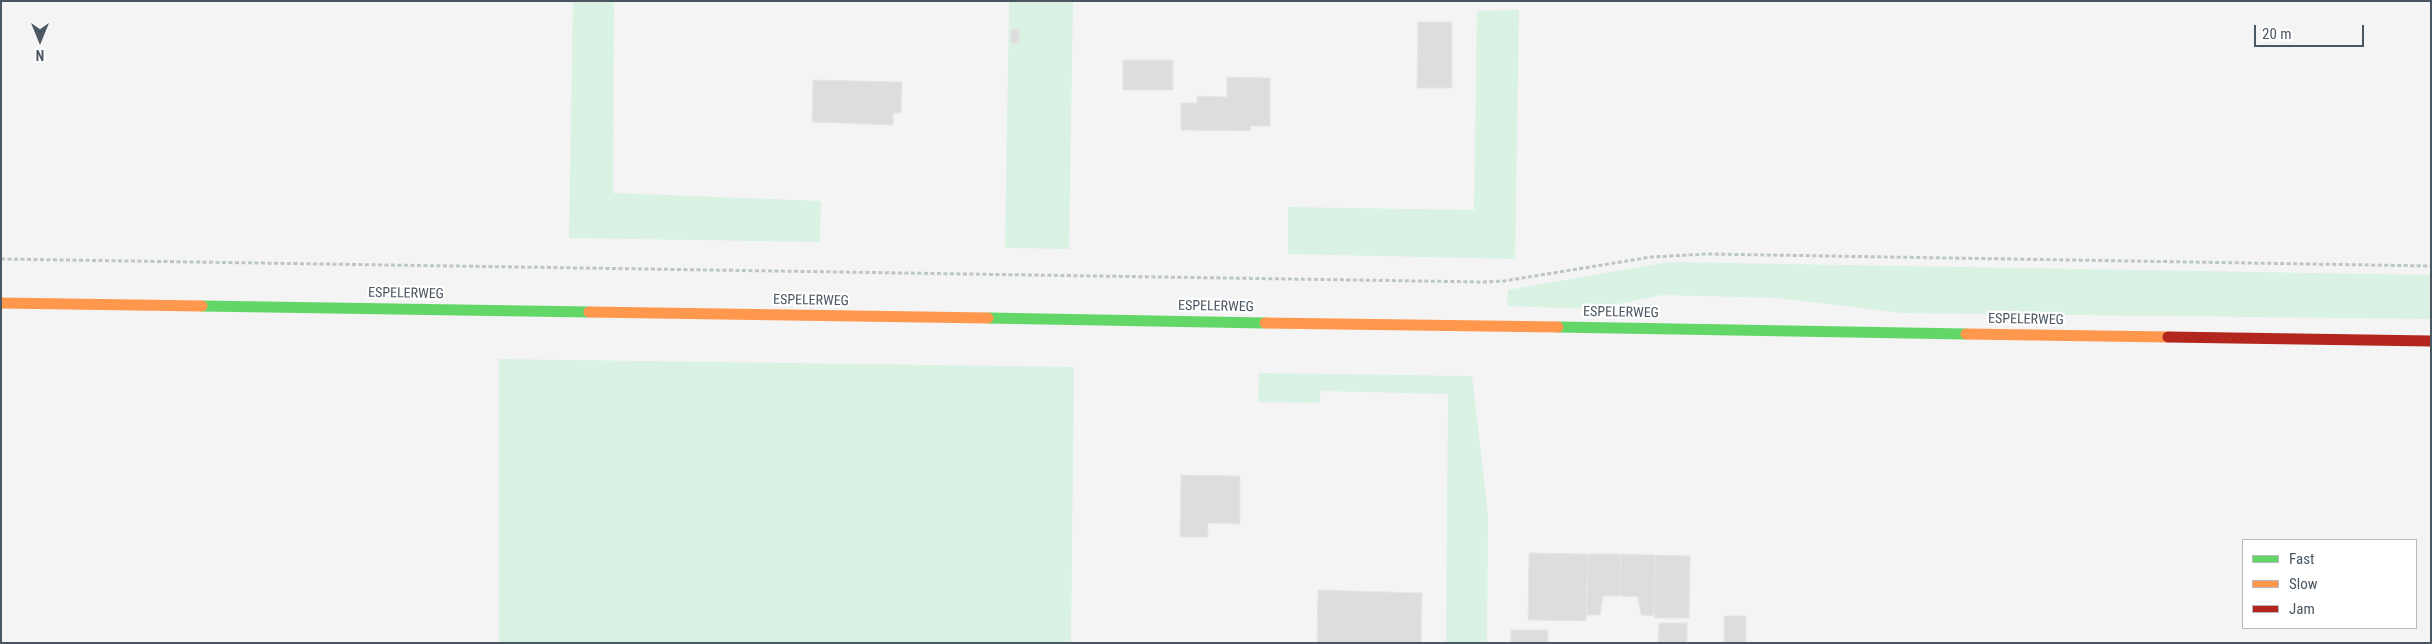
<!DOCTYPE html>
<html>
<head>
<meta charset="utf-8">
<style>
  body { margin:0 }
  #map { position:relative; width:2432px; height:644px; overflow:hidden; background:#f4f4f4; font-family:"Roboto Condensed",sans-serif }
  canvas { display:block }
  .frame { position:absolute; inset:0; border:2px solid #4a5661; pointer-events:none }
  .legend { position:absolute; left:2242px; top:539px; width:175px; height:90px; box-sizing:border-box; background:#fff; border:1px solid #b7bbc0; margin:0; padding:6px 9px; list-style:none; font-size:15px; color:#4a5661 }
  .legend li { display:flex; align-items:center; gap:10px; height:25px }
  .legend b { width:25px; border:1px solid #b7bbc0 }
  .north { position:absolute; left:15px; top:15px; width:50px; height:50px; -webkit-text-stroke:4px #fff; paint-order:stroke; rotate:180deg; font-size:14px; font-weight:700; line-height:20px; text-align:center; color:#4a5661 }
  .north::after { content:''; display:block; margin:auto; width:18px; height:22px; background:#4a5661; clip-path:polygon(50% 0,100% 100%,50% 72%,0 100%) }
  .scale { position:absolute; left:2254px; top:25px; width:110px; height:22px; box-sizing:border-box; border:2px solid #4a5661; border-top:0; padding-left:6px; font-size:15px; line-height:18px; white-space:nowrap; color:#4a5661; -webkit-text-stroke:4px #fff; paint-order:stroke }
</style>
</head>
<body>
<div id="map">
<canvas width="2432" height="644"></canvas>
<div class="frame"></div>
<ul class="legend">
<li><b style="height:6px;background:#63d668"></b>Fast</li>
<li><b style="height:6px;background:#ff974d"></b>Slow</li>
<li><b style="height:6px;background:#b3261e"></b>Jam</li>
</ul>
<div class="north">N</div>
<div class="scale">20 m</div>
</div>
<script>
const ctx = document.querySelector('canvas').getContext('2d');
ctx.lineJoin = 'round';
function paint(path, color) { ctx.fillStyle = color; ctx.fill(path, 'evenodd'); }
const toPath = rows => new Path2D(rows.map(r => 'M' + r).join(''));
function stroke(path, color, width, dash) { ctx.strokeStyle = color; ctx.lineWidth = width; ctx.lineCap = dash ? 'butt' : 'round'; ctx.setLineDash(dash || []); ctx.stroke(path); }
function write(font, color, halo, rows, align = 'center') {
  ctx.font = font + ' "Roboto Condensed",sans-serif'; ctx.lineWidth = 4.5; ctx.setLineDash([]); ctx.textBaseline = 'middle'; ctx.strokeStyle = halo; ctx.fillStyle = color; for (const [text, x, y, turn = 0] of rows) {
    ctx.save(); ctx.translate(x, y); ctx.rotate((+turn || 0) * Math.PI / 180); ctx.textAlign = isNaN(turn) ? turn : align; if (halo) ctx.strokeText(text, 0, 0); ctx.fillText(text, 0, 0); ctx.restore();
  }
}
paint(toPath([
  [573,1,614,1,613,193,821,201,820,242,569,238],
  [1009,1,1073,1,1069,249,1005,248],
  [1519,10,1515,259,1288,254,1288,207,1474,210,1477,11],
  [1668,262,2431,275,2431,319,1903,313,1777,298,1662,295,1594,309,1507,306,1508,290],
  [499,359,1074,367,1071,643,499,643],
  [1259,373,1472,376,1488,514,1487,643,1446,643,1448,394,1321,391,1319,403,1258,402]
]), '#d9f2e3');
const building = toPath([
  [1418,22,1452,22,1452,88,1417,88,1418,22],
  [1011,29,1019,29,1019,43,1011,43,1011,29],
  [1123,60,1173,60,1173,90,1123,90,1123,60],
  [1227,77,1270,78,1270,126,1251,126,1250,131,1181,130,1181,103,1197,103,1197,96,1227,97,1227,77],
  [813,80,902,82,901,113,893,113,893,125,812,122,813,80],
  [1181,475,1240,476,1240,524,1208,523,1208,537,1180,537,1181,475],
  [1529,553,1588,554,1586,621,1528,620,1529,553],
  [1588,554,1621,554,1620,596,1603,596,1600,615,1586,615,1588,554],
  [1621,554,1655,555,1654,616,1641,615,1638,597,1620,596,1621,554],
  [1655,555,1690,556,1689,618,1654,618,1655,555],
  [1318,590,1422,593,1421,643,1317,643,1318,590],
  [1724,616,1746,616,1746,643,1724,643,1724,616],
  [1659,623,1687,623,1687,643,1658,643,1659,623],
  [1511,630,1548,630,1548,643,1511,643,1511,630]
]);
paint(building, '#ddddde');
stroke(building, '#e5e6e7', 1);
stroke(toPath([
  [1,259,1483,282,1504,281,1651,257,1708,254,2431,266]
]), '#bcc7c4', 3, [4, 2.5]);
stroke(toPath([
  [202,306,589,312],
  [988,318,1265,323],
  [1558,327,1966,334]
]), '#63d668', 11);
stroke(toPath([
  [1,303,202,306],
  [589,312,988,318],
  [1265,323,1558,327],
  [1966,334,2168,337]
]), '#ff974d', 11);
stroke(toPath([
  [2168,337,2431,341]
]), '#b3261e', 11);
write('14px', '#4a5661', '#fff', [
  ["ESPELERWEG",406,294,1],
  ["ESPELERWEG",811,301,1],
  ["ESPELERWEG",1216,307,1],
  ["ESPELERWEG",1621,313,1],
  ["ESPELERWEG",2026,320,1]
]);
</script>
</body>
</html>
